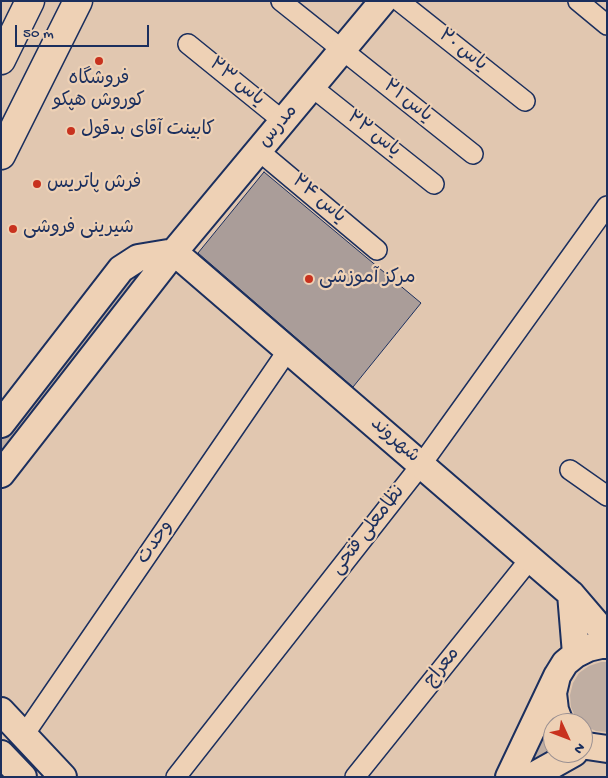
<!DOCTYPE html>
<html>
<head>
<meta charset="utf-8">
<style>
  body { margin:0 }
  #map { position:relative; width:608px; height:778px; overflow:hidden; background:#e1c7b0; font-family:"Gochi Hand",sans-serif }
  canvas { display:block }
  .frame { position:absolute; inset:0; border:2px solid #1b2f5e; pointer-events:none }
  .north { position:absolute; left:543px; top:713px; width:50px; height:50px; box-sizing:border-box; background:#eed1b5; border:1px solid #9a9092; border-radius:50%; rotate:133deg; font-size:14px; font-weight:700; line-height:20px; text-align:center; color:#1b2f5e }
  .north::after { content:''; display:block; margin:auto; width:18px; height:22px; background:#c8321e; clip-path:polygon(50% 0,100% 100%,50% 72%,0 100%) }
  .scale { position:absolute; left:15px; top:25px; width:134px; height:22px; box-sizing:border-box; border:2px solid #1b2f5e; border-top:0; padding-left:6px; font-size:15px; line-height:18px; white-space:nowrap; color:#1b2f5e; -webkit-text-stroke:4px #eed1b5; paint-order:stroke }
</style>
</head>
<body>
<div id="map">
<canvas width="608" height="778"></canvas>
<div class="frame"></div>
<div class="north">N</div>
<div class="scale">50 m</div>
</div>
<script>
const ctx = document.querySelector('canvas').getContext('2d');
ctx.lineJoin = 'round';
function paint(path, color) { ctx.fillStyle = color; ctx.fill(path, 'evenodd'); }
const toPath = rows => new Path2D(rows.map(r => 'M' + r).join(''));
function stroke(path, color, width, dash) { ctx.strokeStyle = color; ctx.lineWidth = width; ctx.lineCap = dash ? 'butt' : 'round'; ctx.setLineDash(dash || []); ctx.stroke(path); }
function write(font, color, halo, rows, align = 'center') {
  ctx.font = font + ' "Gochi Hand","Playpen Sans Arabic",sans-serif'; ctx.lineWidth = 4.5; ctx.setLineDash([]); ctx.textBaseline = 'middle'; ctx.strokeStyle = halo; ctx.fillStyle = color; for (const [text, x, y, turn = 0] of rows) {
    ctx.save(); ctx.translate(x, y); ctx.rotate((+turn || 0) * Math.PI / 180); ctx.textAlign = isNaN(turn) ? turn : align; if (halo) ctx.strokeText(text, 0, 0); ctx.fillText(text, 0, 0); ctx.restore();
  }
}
paint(toPath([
  [139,272,143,276,1,463,1,434,124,275],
  [601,662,607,662,607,732,596,731,585,726,576,718,571,707,570,695,573,683,579,673,589,666],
  [547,720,553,730,553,748,513,776]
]), '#c0aea2');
const building = toPath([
  [264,172,421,303,353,387,198,253,264,172]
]);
paint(building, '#aa9d99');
stroke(building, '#1b2f5e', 1);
const street = toPath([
  [281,1,473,154],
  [399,1,525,101],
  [578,1,607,25],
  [188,44,283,121],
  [312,87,434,184],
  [259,151,377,250],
  [570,470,607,496],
  [24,735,288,350],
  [176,777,421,465,607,206],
  [355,777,530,559]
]);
const secondary = toPath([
  [174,252,571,594,607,636],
  [1,424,121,269,138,258,174,252],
  [1,474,174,252,383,1],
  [571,594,576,654],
  [1,711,63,777],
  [560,723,555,710,553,693,557,676,565,663,576,654,588,648,601,645,607,645],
  [583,744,587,746,607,749],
  [1,754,23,777],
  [509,777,557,676],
  [531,777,574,753]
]);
const primary = toPath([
  [1,60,30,1],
  [1,155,78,1]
]);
stroke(street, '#1b2f5e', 22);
stroke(secondary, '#1b2f5e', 30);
stroke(primary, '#1b2f5e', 31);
stroke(street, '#eed1b5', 19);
stroke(secondary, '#eed1b5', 26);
stroke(primary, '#eed1b5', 28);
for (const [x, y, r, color] of [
  [99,61,5,"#c8321e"],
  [71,131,5,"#c8321e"],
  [37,184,5,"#c8321e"],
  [13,229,5,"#c8321e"],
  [309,279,5,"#c8321e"]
]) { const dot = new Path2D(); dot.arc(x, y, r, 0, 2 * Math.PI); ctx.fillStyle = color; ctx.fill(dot); stroke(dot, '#eed1b5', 2); }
write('19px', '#1b2f5e', '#eed1b5', [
  ["یاس ۲۰",462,51,38],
  ["یاس ۲۳",236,83,39],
  ["یاس ۲۱",407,102,38],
  ["مدرس",279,127,-50],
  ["یاس ۲۲",373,135,38],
  ["یاس ۲۴",318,200,40],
  ["شهروند",394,441,41],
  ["نظامعلی فتحی",369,531,-52],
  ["وحدت",156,543,-56],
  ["معراج",443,668,-51]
]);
write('19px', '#1b2f5e', '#eed1b5', [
  ["فروشگاه",99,80,"center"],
  ["کوروش هپکو",99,102,"center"],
  ["کابینت آقای بدقول",81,131],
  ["فرش پاتریس",47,184],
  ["شیرینی فروشی",23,229],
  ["مرکز آموزشی",319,279]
], 'left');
</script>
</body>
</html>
